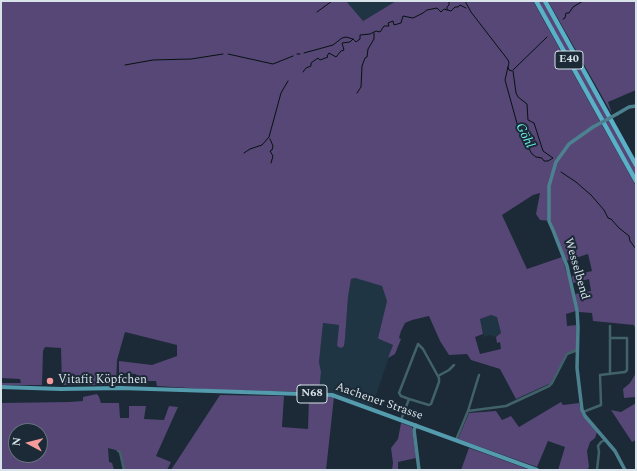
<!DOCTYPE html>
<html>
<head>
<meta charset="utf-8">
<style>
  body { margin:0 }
  #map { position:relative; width:637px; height:471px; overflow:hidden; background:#1b2a36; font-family:Spectral,serif }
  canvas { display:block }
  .frame { position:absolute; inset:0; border:2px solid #d8e2e9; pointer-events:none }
  .north { position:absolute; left:8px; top:423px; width:40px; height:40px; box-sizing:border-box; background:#1b2a36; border:1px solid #67747e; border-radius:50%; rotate:277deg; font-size:11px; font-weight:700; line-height:16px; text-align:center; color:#d8e2e9 }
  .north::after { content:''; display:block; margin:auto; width:14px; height:18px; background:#f59b9c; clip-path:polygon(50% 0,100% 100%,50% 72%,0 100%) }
</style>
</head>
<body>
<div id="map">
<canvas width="637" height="471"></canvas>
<div class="frame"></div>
<div class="north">N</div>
</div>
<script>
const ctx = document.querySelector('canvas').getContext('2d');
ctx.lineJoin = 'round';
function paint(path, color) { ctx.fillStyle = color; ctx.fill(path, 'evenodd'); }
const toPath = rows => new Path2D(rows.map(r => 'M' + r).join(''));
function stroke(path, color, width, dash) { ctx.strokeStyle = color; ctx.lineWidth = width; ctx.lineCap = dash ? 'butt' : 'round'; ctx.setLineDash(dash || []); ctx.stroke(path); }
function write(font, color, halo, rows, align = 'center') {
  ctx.font = font + ' Spectral,serif'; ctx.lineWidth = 4; ctx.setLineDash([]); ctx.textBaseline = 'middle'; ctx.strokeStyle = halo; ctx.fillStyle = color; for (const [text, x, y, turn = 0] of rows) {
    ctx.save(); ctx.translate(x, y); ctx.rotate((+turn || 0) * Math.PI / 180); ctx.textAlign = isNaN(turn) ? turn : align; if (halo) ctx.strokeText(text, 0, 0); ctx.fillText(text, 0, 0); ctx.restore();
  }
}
paint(toPath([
  [346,1,396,1,362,21],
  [355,278,382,286,387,301,378,338,379,339,393,345,372,407,337,394,319,392,321,372,319,362,323,323,339,325,337,346,345,338,348,297,351,279],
  [491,315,497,317,501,333,496,337,490,335,484,337,480,319]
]), '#203544');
paint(toPath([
  [1,1,346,1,363,21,396,1,533,1,636,186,636,331,634,325,593,321,592,313,579,312,575,294,591,291,589,279,573,283,572,276,592,271,588,254,566,261,551,221,540,220,536,214,540,193,533,195,502,215,527,269,562,257,568,277,576,311,566,314,567,326,577,325,576,352,566,355,551,383,516,399,500,369,471,360,467,354,449,355,440,341,429,316,412,320,405,323,401,331,399,338,401,339,395,354,388,358,393,345,379,339,378,338,387,301,382,286,355,278,351,279,348,297,345,338,344,346,341,348,337,346,339,325,323,323,319,362,321,372,319,392,220,390,157,386,156,381,140,381,136,374,119,373,119,361,152,365,177,356,177,345,125,332,117,360,116,385,62,385,61,348,45,347,43,351,42,385,1,385,1,383,21,383,20,379,1,378],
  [491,315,497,317,501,333,496,337,497,343,500,342,501,349,480,354,475,337,483,334,480,319],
  [537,1,543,1,636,167,636,178],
  [548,1,636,1,636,90,608,102,612,114],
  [636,373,636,397,624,398,623,389,630,383],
  [97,394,99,397,101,403,119,403,120,418,129,418,129,406,146,406,144,419,164,420,169,406,178,407,156,456,171,462,167,470,124,470,119,451,108,448,109,462,112,463,114,470,1,470,1,403,69,402,83,401,83,397],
  [16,431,40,431,40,455,16,455],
  [220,395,284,396,282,427,308,429,309,397,334,397,326,470,171,470],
  [561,402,563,405,579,403,581,412,597,432,595,438,590,442,587,451,589,467,587,470,558,470,565,447,548,441,537,467,458,439,469,413,496,411,502,420,511,416,519,427],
  [636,403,636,440,632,442,611,410,621,412],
  [401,423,412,427,416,458,398,462,398,470,392,470,393,463,391,448,398,439],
  [469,448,489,455,530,470,461,470]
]), '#564776');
stroke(toPath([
  [465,1,471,12,508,60,509,63,508,67,509,70,512,71],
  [447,10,447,7,449,5,449,1],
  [317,12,332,1],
  [563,19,565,18,566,13,569,13,573,7,583,1],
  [304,53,333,45,342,38,346,37,353,39],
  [228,54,273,64,293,56],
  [297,54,300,54],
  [125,65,153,60,191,59,223,54],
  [508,67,505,80,518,127,523,139,532,154,536,157,542,158,544,161,548,161,553,158,543,151,534,123,528,120,527,104,518,97,516,93,513,71],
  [513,70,547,37],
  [303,72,306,68,311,66,311,63,318,58,320,60,328,57,327,56,329,53,336,57,341,51,344,50,342,43,350,42,353,39,356,42,360,39,360,35,370,34,376,31,380,32,384,26,389,26,388,23,393,21,394,25,401,23,403,16,413,18,423,13,427,10,437,8,441,12,444,9,451,11,455,7,458,7,460,5,466,8],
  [357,93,361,87,362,66,365,58,367,57,368,49,374,39,374,33],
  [270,139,273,146,272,150,270,151,273,156,271,163],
  [244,153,250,149,262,145,269,137,281,93,288,81],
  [561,172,576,182,591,195,604,210,608,218,611,219,619,228,629,236,630,241,636,249]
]), '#061211', 1);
stroke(toPath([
  [418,344,423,349,439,378,439,382,431,404,429,405,409,399,401,396,399,393,418,344],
  [610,374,610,339],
  [438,376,449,370,454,365],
  [468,411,506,406,549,386,552,383,567,354,577,350],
  [583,412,601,405,600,375,625,372,627,370,627,338,610,338,610,326],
  [401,420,409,399],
  [456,440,468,411,479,375],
  [118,451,120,452,124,470],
  [597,470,599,452,598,446,601,442,605,440]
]), '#41626b', 2.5);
stroke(toPath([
  [617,114,629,107,636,106],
  [593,127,569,144,556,162,549,186,549,221,553,230,567,266,577,310,578,327,577,368,582,410,585,416,615,451,625,470],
  [416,425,414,430,419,470]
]), '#4c8290', 3.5);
stroke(toPath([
  [1,387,61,389,121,388,332,395,537,470]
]), '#539bad', 4);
stroke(toPath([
  [536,1,636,181],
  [545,1,636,165]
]), '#59b1c7', 4.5);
stroke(toPath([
  [593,127,617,114]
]), '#4c8290', 3.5);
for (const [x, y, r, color] of [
  [50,381,4,"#f59b9c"]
]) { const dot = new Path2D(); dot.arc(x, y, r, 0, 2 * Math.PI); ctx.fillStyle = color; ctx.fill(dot); stroke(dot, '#1b2a36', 1.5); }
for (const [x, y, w] of [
  [569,60,28],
  [312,394,30]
]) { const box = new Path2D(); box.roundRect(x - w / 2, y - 9, w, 18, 3); ctx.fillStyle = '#1b2a36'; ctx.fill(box); stroke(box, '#d8e2e9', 1); }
write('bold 11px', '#d8e2e9', null, [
  ["E40",569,60],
  ["N68",312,394]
]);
write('12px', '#d8e2e9', '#1b2a36', [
  ["Wesselbend",576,269,74],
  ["Aachener Strasse",379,402,19]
]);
write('12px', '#d8e2e9', '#1b2a36', [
  ["Vitafit Köpfchen",58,381]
], 'left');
write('italic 13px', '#6cf5ec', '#1b2a36', [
  ["Göhl",524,136,64]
]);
</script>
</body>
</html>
